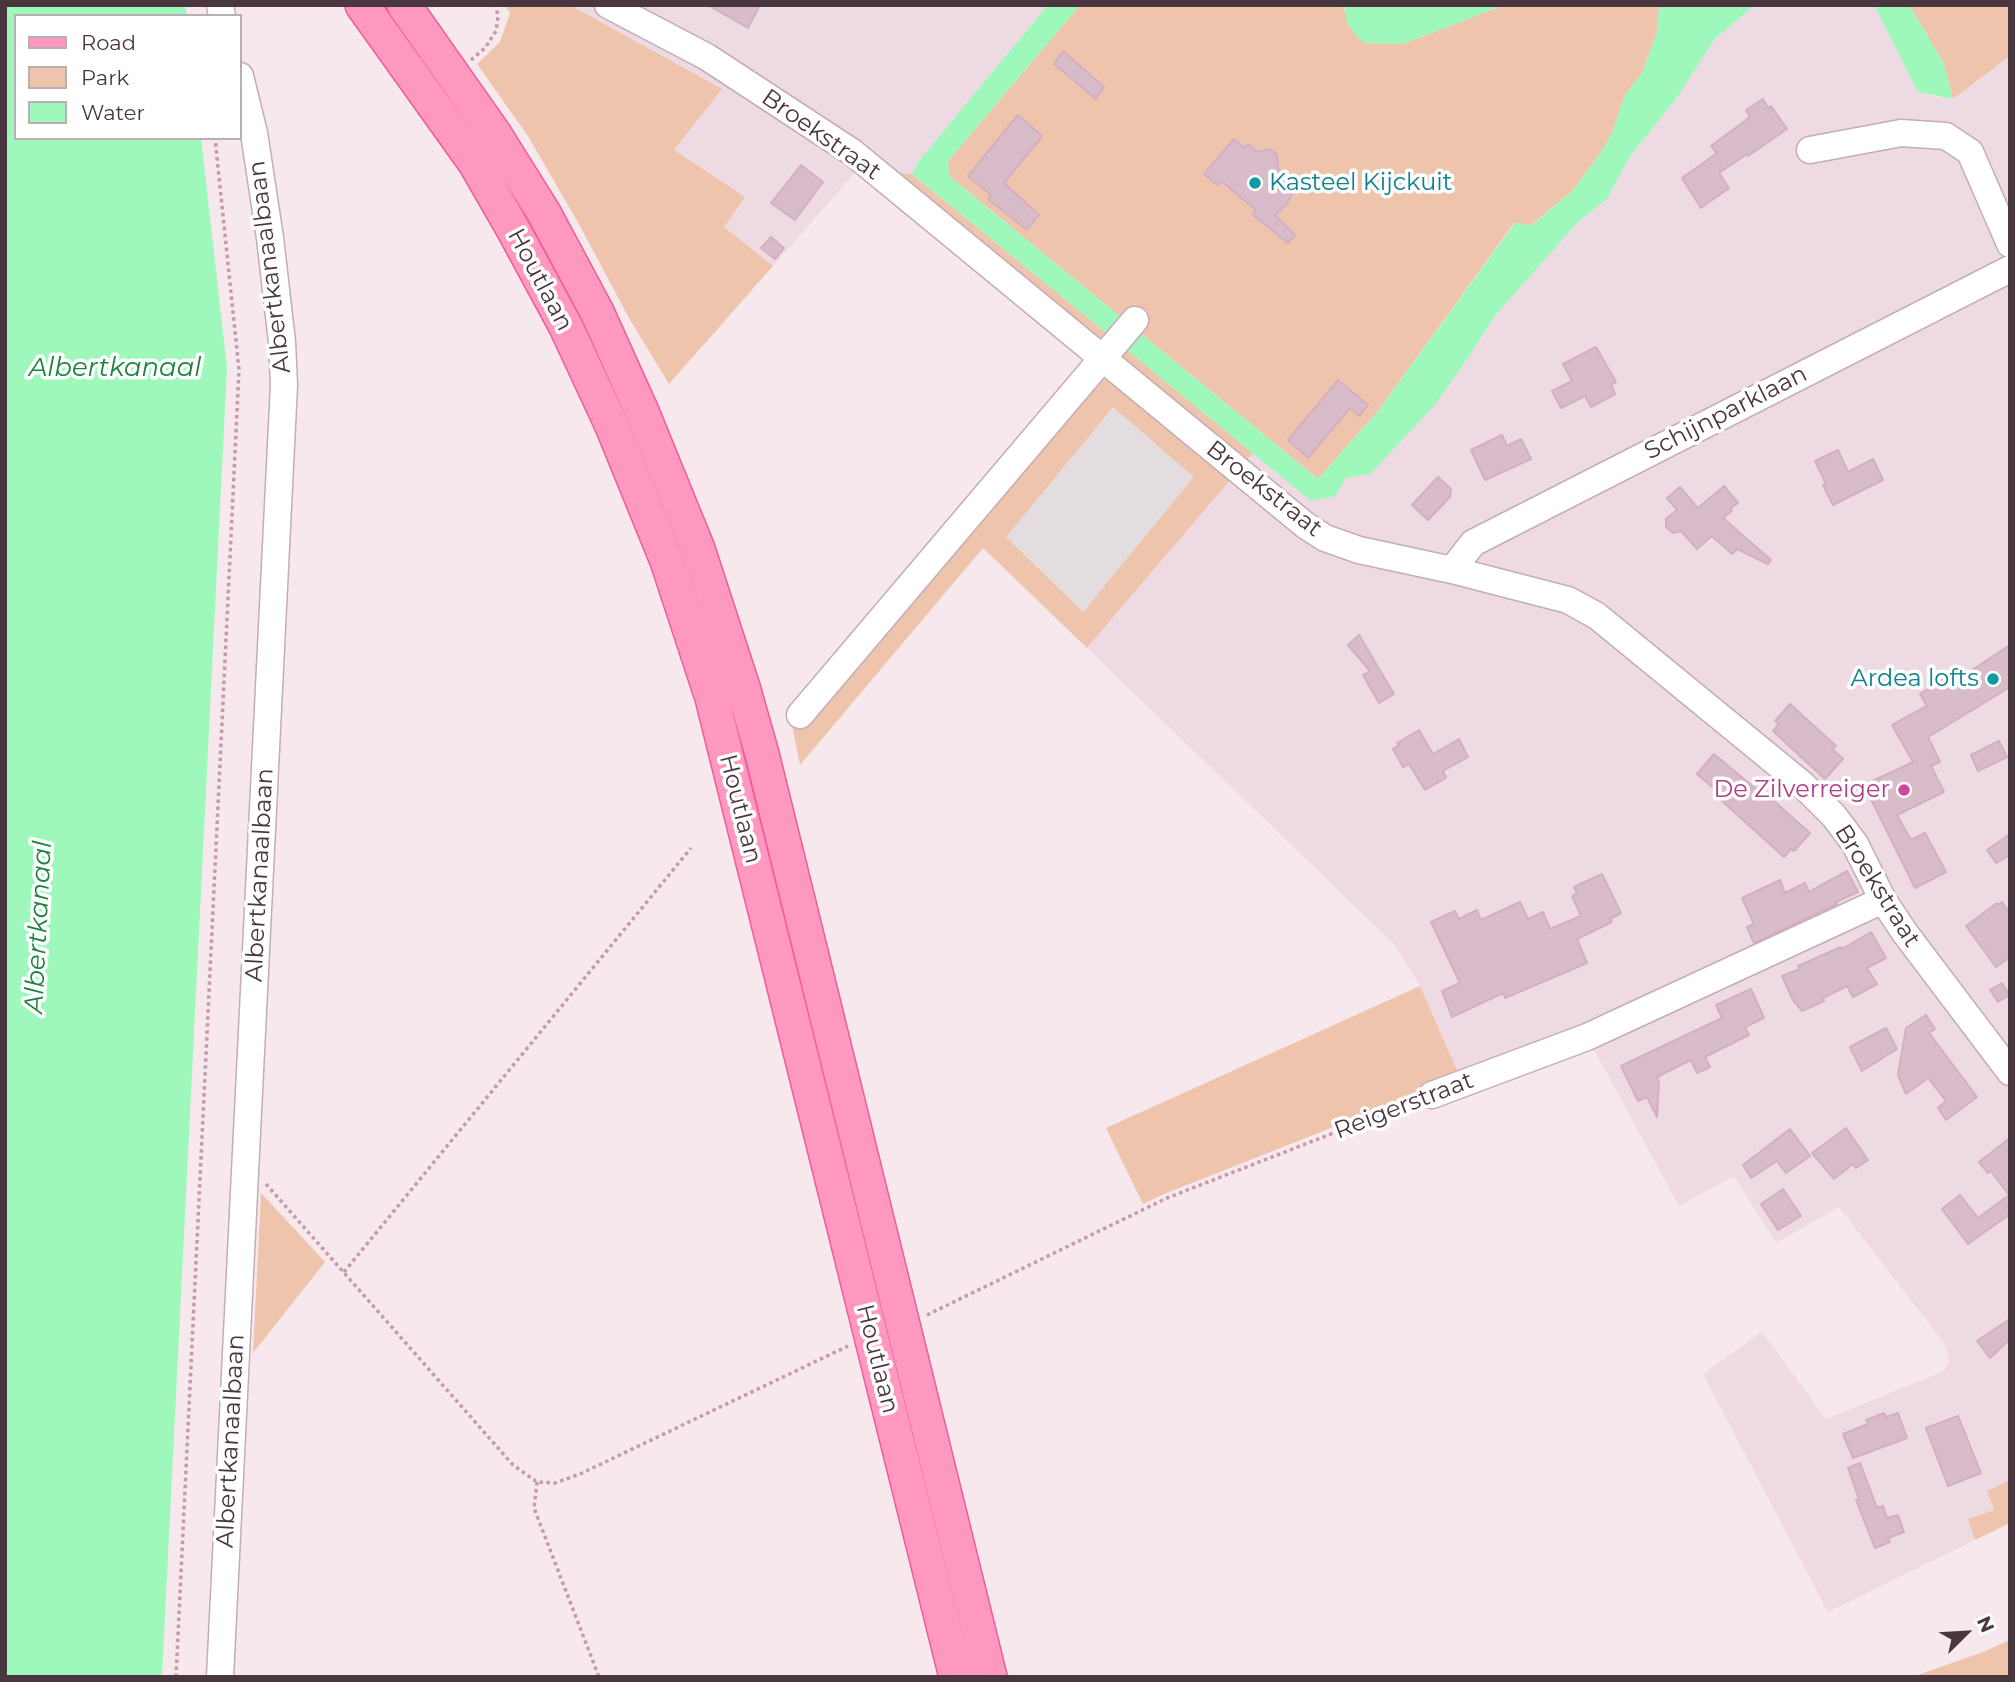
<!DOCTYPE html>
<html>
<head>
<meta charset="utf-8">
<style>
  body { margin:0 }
  #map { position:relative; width:2015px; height:1682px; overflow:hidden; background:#f6e8ed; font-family:Montserrat,sans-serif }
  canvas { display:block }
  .frame { position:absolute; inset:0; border:7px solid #4a363f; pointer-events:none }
  .legend { position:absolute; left:14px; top:14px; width:228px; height:126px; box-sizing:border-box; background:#fff; border:2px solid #b7afb2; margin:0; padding:9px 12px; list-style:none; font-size:21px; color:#4a363f }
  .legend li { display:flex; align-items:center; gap:14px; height:35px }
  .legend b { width:35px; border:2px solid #b7afb2 }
  .north { position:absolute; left:1931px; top:1598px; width:70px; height:70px; -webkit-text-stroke:5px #fff; paint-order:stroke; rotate:66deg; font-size:19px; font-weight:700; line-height:28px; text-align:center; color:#4a363f }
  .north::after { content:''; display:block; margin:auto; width:24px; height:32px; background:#4a363f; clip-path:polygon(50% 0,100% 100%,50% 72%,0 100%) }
</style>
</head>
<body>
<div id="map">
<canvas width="2015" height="1682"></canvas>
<div class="frame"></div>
<ul class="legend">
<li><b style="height:9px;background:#ff98be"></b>Road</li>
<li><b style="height:19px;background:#eec4ad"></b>Park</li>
<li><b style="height:19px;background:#9ff8bb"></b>Water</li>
</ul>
<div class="north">N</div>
</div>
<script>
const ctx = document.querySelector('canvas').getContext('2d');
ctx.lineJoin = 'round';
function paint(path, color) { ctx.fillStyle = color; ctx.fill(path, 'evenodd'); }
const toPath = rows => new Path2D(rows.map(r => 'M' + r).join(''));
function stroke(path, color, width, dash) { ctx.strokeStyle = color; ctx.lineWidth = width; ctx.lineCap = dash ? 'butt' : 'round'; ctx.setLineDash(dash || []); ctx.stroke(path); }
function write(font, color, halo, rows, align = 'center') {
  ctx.font = font + ' Montserrat,sans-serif'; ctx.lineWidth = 7; ctx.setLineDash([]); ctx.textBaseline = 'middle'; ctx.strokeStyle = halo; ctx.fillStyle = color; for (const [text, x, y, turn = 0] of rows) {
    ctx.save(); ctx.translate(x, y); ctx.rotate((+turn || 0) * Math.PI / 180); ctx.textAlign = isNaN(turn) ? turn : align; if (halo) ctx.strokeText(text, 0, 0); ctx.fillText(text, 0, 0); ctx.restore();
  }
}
paint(toPath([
  [569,5,1048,5,918,162,912,174,858,169,773,266,723,227,744,197,674,150,721,90],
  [1755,5,1874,5,1918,92,1936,97,1953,99,2010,56,2010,1480,1987,1491,1994,1510,1968,1519,1975,1540,1828,1612,1703,1374,1762,1332,1826,1419,1944,1371,1949,1361,1944,1343,1839,1207,1776,1243,1734,1176,1679,1206,1591,1044,1460,1077,1420,986,1395,945,1087,648,1253,453,1311,501,1346,478,1455,375,1470,355,1494,317,1579,221,1607,199,1630,156,1676,99,1715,39]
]), '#eedae2');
paint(toPath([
  [505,5,570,5,722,89,674,150,745,197,724,227,773,266,669,384,629,318,580,226,528,136,477,64,500,42,510,13],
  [1080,5,1344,5,1343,8,1365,43,1403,44,1504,5,1659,5,1657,33,1642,73,1625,95,1612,133,1602,151,1573,190,1531,225,1514,223,1378,411,1318,479,949,176,948,161],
  [1909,5,2010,5,2010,56,1953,99,1943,62],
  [858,169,912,174,1253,453,1087,648,983,548,800,765,790,715,1089,358],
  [1420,986,1460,1077,1164,1194,1143,1204,1106,1128],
  [261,1193,325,1262,253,1353],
  [2010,1480,2010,1523,1975,1540,1968,1519,1994,1510,1987,1491],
  [2010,1640,2010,1677,1912,1677,1983,1652]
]), '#eec4ad');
paint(toPath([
  [1113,407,1194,477,1083,612,1006,537]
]), '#e3dde0');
paint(toPath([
  [5,5,185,5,187,16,16,16,16,138,201,138,227,368,162,1677,5,1677],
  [1048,5,1080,5,948,161,949,176,1318,479,1378,411,1515,223,1532,225,1573,190,1602,151,1612,133,1625,95,1642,73,1657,33,1659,5,1755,5,1715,39,1676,99,1630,156,1607,199,1579,221,1494,317,1470,355,1434,406,1370,474,1346,478,1335,496,1311,501,912,174,918,162],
  [1344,5,1504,5,1403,44,1365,43,1358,38,1347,23],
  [1874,5,1909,5,1943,62,1953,99,1918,92]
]), '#9ff8bb');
const building = toPath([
  [708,5,760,5,748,28,708,5],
  [1063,51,1104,87,1096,99,1054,64,1063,51],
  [1763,99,1768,108,1771,106,1787,129,1748,156,1747,154,1719,173,1729,188,1701,208,1682,178,1717,153,1711,146,1750,117,1746,110,1763,99],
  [1018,115,1042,136,1004,183,1039,215,1027,230,988,199,991,195,968,176,1018,115],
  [1234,139,1244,148,1248,144,1257,152,1270,149,1277,155,1278,169,1288,177,1285,181,1294,190,1286,205,1275,215,1295,235,1288,243,1253,215,1256,210,1221,181,1217,185,1204,174,1234,139],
  [801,165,823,182,795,220,771,203,801,165],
  [771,237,784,248,775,259,761,248,771,237],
  [1596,347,1616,382,1611,385,1615,394,1591,407,1585,396,1561,408,1552,391,1572,381,1563,364,1596,347],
  [1338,380,1368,405,1359,416,1350,408,1308,458,1288,440,1338,380],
  [1502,435,1507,446,1521,439,1531,459,1485,480,1471,450,1502,435],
  [1838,450,1848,472,1873,459,1883,480,1833,505,1823,485,1826,484,1815,461,1838,450],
  [1438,477,1451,489,1450,497,1428,520,1412,505,1438,477],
  [1724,486,1738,503,1730,509,1732,511,1723,518,1771,560,1768,564,1737,549,1732,554,1712,536,1697,549,1681,531,1673,533,1666,527,1666,519,1677,510,1667,498,1680,487,1698,508,1724,486],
  [1359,635,1394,694,1379,703,1363,675,1370,671,1348,645,1359,635],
  [2010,645,2010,687,1928,737,1940,762,1931,766,1944,792,1897,815,1911,840,1925,833,1946,872,1915,888,1864,785,1913,762,1892,725,1927,706,1920,694,1956,672,1960,678,2010,645],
  [1790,704,1836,746,1832,749,1843,759,1825,779,1773,731,1779,724,1775,721,1790,704],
  [1419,730,1433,754,1459,739,1468,757,1443,771,1446,778,1425,790,1409,764,1403,767,1393,749,1399,745,1397,743,1419,730],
  [1999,741,2007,757,1978,771,1971,755,1999,741],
  [1714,754,1756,789,1758,787,1810,833,1794,851,1791,849,1784,857,1721,800,1724,797,1697,774,1714,754],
  [2010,834,2010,855,1996,863,1987,850,2010,834],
  [1847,871,1858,892,1836,902,1837,904,1754,943,1747,927,1754,924,1742,898,1780,880,1785,893,1805,883,1809,892,1847,871],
  [1602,874,1621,913,1610,919,1612,922,1577,939,1587,963,1505,998,1503,993,1452,1017,1442,991,1460,983,1431,922,1455,911,1459,919,1477,910,1481,920,1520,902,1528,919,1543,912,1550,929,1581,916,1572,896,1577,893,1574,887,1602,874],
  [2002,902,2010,913,2010,957,1996,967,1966,926,1997,903,1998,905,2002,902],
  [1871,932,1886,958,1867,968,1877,984,1853,997,1847,986,1823,998,1824,1001,1802,1011,1793,1000,1782,976,1800,969,1798,966,1841,947,1842,949,1871,932],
  [2002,983,2009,995,1998,1002,1990,990,2002,983],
  [1751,989,1764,1018,1745,1027,1749,1035,1705,1057,1710,1067,1697,1073,1691,1060,1657,1077,1659,1082,1657,1117,1647,1097,1638,1101,1621,1066,1722,1018,1716,1005,1751,989],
  [1926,1015,1935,1029,1929,1033,1977,1097,1946,1120,1938,1108,1946,1101,1928,1078,1906,1094,1898,1075,1906,1028,1926,1015],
  [1886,1028,1897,1049,1862,1071,1850,1047,1886,1028],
  [1846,1128,1868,1160,1856,1168,1853,1164,1834,1179,1812,1153,1846,1128],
  [1790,1129,1810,1156,1786,1173,1777,1161,1751,1178,1743,1165,1790,1129],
  [2010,1138,2010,1214,1968,1244,1942,1209,1960,1195,1978,1218,2009,1195,1991,1171,1988,1173,1979,1162,2010,1138],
  [1783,1189,1801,1216,1778,1230,1761,1204,1783,1189],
  [2010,1319,2010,1339,1990,1358,1977,1341,2010,1319],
  [1884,1413,1886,1417,1898,1413,1907,1438,1853,1458,1843,1434,1868,1424,1866,1420,1884,1413],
  [1958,1416,1981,1473,1948,1486,1926,1428,1958,1416],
  [1860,1463,1877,1508,1883,1506,1887,1518,1898,1515,1904,1532,1888,1538,1890,1542,1875,1548,1856,1500,1859,1499,1848,1468,1860,1463]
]);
paint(building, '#d9bcca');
stroke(building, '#d4afc1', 2);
const minor = toPath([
  [220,5,222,16],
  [608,5,707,57,852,152,1305,525,1325,538,1359,550,1452,570,1568,600,1597,616,1802,784,1834,816,1855,844,1883,900,1905,933,2010,1072],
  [1810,150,1901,133,1946,136,1970,152,2010,244],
  [1452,570,1473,543,2010,269],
  [800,715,1135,320],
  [1432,1095,1587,1037,1883,900],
  [220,1677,284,385,282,342,270,238,254,133,240,76]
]);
const major = toPath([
  [362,5,475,163,513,229,566,327,612,426,667,561,712,698,956,1677],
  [404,5,494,133,544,213,597,312,643,414,698,549,743,687,762,754,990,1677]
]);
stroke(minor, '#c5acb7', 29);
stroke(major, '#f05c96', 36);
stroke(toPath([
  [471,60,485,48,496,31,498,17,496,5],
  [266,1184,513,1465,537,1482,555,1483,580,1474,848,1346],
  [344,1272,691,848],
  [927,1315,1167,1198,1413,1102],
  [537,1482,534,1508,599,1677],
  [176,1677,239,370,215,138]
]), '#c699ad', 3.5, [3.5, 3.5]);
stroke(minor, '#fff', 26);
stroke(major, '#ff98be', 33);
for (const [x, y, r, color] of [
  [1255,183,7,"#0f9aa8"],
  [1993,679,7,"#0f9aa8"],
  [1904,790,7,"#d1479c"]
]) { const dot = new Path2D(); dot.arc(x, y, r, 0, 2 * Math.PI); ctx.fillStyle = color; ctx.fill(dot); stroke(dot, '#fff', 2.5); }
write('24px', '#4a363f', '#fff', [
  ["Broekstraat",821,135,35],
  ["Albertkanaalbaan",270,267,-97],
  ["Houtlaan",540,280,62],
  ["Schijnparklaan",1726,413,-27],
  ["Broekstraat",1264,489,38],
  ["Houtlaan",740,809,76],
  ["Albertkanaalbaan",260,875,-87],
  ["Broekstraat",1877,886,58],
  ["Reigerstraat",1404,1106,-21],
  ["Houtlaan",877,1359,76],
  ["Albertkanaalbaan",231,1441,-87]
]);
write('24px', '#0d838f', '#fff', [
  ["Kasteel Kijckuit",1269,183],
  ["Ardea lofts",1979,679,"right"]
], 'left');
write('24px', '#b23c85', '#fff', [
  ["De Zilverreiger",1890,790]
], 'right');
write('italic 26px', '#1d843f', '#fff', [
  ["Albertkanaal",115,368],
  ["Albertkanaal",39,927,-87]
]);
</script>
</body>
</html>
